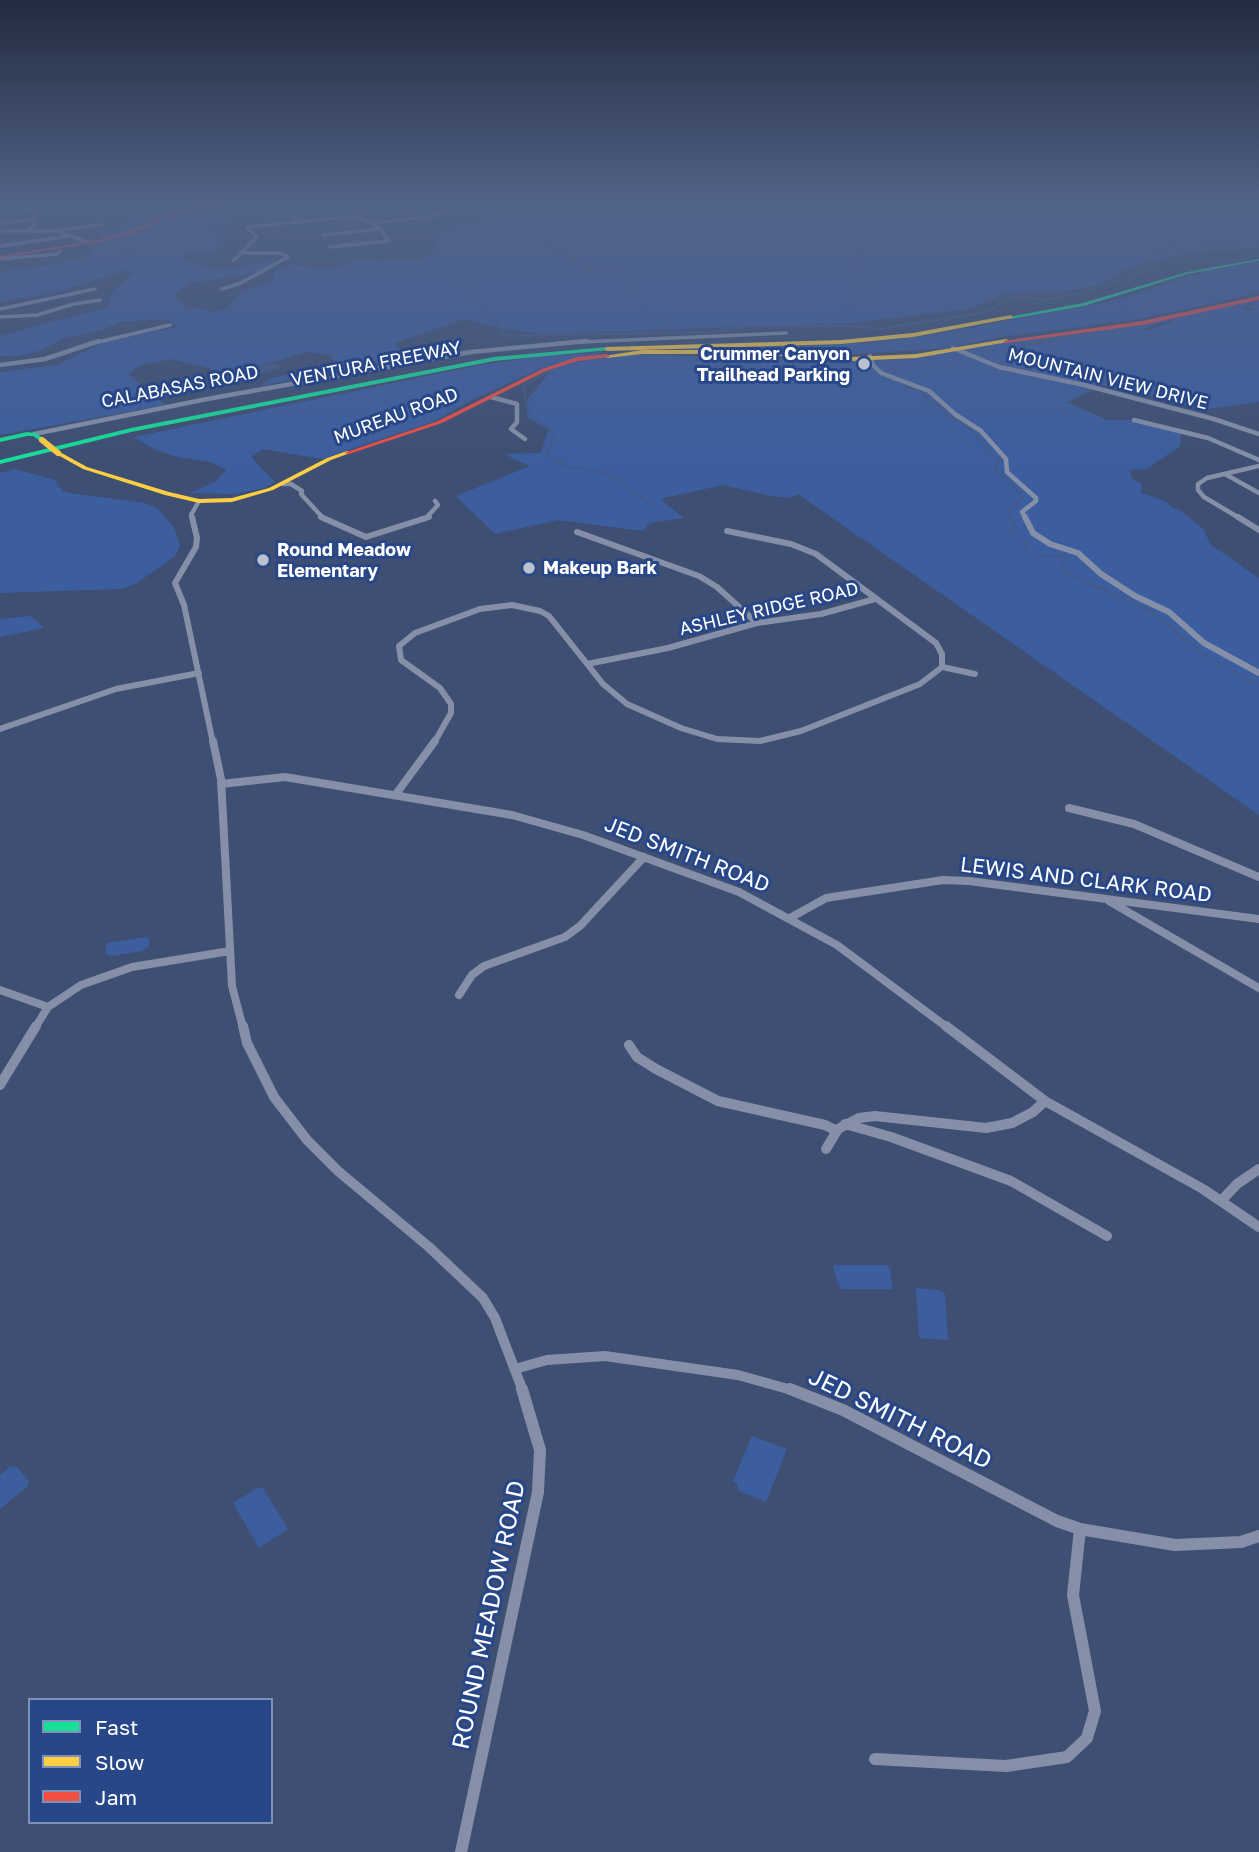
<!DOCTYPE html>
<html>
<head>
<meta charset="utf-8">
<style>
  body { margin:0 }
  #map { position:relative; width:1259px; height:1852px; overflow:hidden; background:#3e4f73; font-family:"Golos Text",sans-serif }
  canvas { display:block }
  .legend { position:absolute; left:28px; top:1698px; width:245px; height:126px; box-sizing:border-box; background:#284789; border:2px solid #7e91b8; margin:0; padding:9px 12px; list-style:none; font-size:21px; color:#fff }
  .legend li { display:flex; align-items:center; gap:14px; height:35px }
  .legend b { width:35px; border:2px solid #7e91b8 }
</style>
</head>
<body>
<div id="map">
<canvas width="1259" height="1852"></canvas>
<ul class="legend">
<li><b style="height:9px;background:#16e098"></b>Fast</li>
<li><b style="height:9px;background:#ffcf43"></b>Slow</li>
<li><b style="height:9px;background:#f24e42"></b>Jam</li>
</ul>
</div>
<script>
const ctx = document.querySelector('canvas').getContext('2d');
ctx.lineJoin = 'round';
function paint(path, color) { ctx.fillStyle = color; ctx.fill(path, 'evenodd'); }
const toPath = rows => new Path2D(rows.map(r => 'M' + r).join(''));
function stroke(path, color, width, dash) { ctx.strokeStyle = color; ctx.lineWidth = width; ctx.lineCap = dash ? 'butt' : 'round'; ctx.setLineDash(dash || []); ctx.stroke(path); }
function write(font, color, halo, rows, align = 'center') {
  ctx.font = font + ' "Golos Text",sans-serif'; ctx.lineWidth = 6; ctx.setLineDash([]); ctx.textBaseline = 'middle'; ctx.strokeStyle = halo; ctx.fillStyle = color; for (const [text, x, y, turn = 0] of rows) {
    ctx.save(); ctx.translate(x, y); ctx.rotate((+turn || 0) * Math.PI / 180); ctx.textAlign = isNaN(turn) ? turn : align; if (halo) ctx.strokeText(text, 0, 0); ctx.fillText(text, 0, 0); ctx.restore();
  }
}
paint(toPath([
  [72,204,197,204,205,208,239,204,247,208,233,215,232,219,240,219,224,222,208,232,229,237,217,252,185,254,182,259,217,271,285,258,259,272,190,283,174,294,187,309,199,308,214,312,227,309,239,293,272,282,274,272,289,265,332,269,359,259,382,261,426,257,439,245,431,231,508,216,561,217,573,220,600,213,627,211,637,208,629,204,1259,204,1259,248,1201,251,1131,266,1098,285,1063,292,1005,293,969,309,851,323,540,334,505,329,464,319,395,343,399,350,387,362,260,386,272,378,338,365,330,355,306,352,231,374,171,359,141,365,128,374,165,405,0,435,0,372,57,365,106,341,178,327,167,319,120,322,100,331,63,338,42,350,24,355,0,356,0,336,109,307,112,292,134,273,127,270,57,292,0,302,0,272,49,265,96,254,88,245,106,240,96,233,127,225,134,216,149,212,133,209,72,213,61,210],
  [1259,262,1259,293,1140,319,1006,336,946,348,853,354,768,351,686,351,685,349,865,343,929,335,1105,303,1209,270],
  [1259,299,1259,402,1201,410,1181,404,1183,402,1181,397,1153,396,1102,385,1067,402,1107,420,1130,420,1181,433,1180,446,1147,469,1129,470,1133,480,1142,484,1141,493,1165,501,1173,508,1179,509,1204,530,1210,544,1259,578,1259,815,798,494,789,498,771,496,723,485,660,499,684,518,650,523,643,531,558,520,495,534,456,496,530,466,504,454,541,453,548,430,527,417,528,399,552,369,585,360,628,354,849,361,905,359,1042,336,1173,319,1143,329,1147,331,1172,322,1175,318,1254,301,1243,308,1251,311,1254,309,1247,308],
  [609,352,544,367,474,399,435,421,322,459,263,449,251,457,275,482,264,488,235,494,190,493,215,482,226,470,211,462,178,457,156,450,134,437,480,365,542,356],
  [15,469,55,480,62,491,69,493,145,503,157,508,174,528,180,545,176,555,137,583,120,589,0,593,0,473],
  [31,616,44,628,0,637,0,619],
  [146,937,149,939,149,947,141,951,111,956,106,954,105,947,108,943],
  [835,1265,887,1265,890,1269,893,1289,842,1289,838,1284,833,1267],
  [916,1288,939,1290,945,1294,948,1340,919,1338],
  [752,1436,787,1449,766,1502,739,1491,737,1483,733,1481],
  [16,1466,29,1481,28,1486,0,1509,0,1475,9,1467],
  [259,1487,263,1488,288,1529,259,1548,233,1503]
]), '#3c5e9f');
paint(toPath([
  [276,363,280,368,255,375,236,384,214,384,218,374]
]), '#435988');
stroke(toPath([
  [788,204,787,207,795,210,798,215,816,220,825,226,845,229,854,243,860,245,856,251,859,254,853,258,852,266,857,278,855,281,866,284,864,288,869,294,854,305,843,307,823,322,830,328],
  [521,232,529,236],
  [526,232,531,234,529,236],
  [541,243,560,250,577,264,589,265,584,269,606,269,618,274],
  [78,262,126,255,159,232,214,208],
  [622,265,625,271,617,275,633,285,635,289,629,292,641,302,639,304,676,331],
  [442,266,464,274,462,279,473,302,487,309,487,316,497,321,503,334,508,336,711,332,748,326,848,326,879,329,987,312,1012,296,1046,300,1082,293,1156,267,1152,260,1153,255,1178,244,1259,243],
  [1177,282,1213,293],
  [0,287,70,271],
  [1123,307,1131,313],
  [958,333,969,339],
  [1028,345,1079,334,1128,331],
  [910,348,922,343],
  [883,361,884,365,898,372,905,386,922,392,931,403,945,408,946,415,965,423,986,446,988,452,1000,460,994,467,995,471,1011,483,1023,499,1013,505,1008,515,1016,526,1010,531,1026,543,1025,549,1038,557,1062,555,1065,558,1061,566,1065,572,1150,611,1202,653,1259,686],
  [548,363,554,368,523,386,529,415,554,433,547,456,569,467,596,471,617,479,654,508]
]), '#435988', 2);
stroke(toPath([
  [403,204,419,218],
  [582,204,590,205],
  [18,209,38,210,34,215,35,223,29,230],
  [264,213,289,213,301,222],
  [0,223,34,220],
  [375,223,432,216,489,204],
  [60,230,105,224],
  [0,231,57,231,91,243],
  [323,235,381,229],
  [0,246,70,236],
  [330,247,388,241,381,229,358,216,349,204],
  [0,259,57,254,60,251],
  [233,261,257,237,247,227,358,216],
  [222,289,241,283,288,257,280,253,243,253],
  [0,309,95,289],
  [0,317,37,315,74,304,100,300],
  [94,343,170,325],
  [558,343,786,333]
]), '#8590a8', 3.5);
stroke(toPath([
  [953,348,999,367,1084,385,1214,419,1259,434],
  [870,356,873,365,881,373,929,391,956,415,981,431,1006,459,1007,472,1036,498,1036,501,1022,512,1026,519],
  [0,365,45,359,99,341],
  [491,397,517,404,517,422,511,429,525,439],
  [1134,420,1208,438,1259,460],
  [34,434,207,399,471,352,587,341],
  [1225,474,1259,493],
  [282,484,291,484,302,491,301,494,324,519],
  [192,519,191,515,199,501],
  [425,519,438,505,435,501],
  [1241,519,1204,497,1198,490,1198,484,1207,478,1259,466]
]), '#8590a8', 4.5);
stroke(toPath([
  [192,517,197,538,196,547,175,583,184,605,213,743],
  [321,517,366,537,429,517],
  [1025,517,1033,533,1050,544,1078,553,1101,574,1135,596,1169,612,1204,643,1259,673],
  [1238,517,1259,530],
  [577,532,699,576,717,587,757,623],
  [587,664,668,648,757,623,821,614,875,599],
  [942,667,975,674],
  [0,729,116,689,199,673],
  [434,743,451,713,451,704,440,688,401,660,399,646,415,633,480,609,512,605,540,611,549,616,603,684,627,704,681,728,717,739,760,741,801,731,920,684,942,667,942,654,936,643,816,554,791,544,727,531]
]), '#8590a8', 6);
stroke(toPath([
  [213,741,221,779,232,986,243,1028],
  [221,784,285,777,512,815,583,835,739,892,837,945,948,1028],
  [396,794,435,741],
  [1069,808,1134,824,1259,877],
  [1109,901,1259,988],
  [790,918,826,898,943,880,969,881,1259,919],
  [0,990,48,1007],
  [459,995,472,975,484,966,565,937,580,926,644,857],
  [35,1028,48,1007,81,985,132,967,230,951]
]), '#8590a8', 8);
stroke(toPath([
  [243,1026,247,1043,274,1097,307,1140,338,1171,429,1247,483,1298,495,1318,523,1391],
  [946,1026,1045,1101,1203,1189,1259,1227],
  [629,1045,637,1057,656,1069,718,1101,825,1125,837,1131],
  [0,1085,36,1026],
  [845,1124,891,1137,1011,1181,1107,1236],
  [826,1149,838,1129,859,1118,875,1116,986,1128,1012,1123,1033,1112,1045,1101],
  [1222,1200,1237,1184,1259,1169],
  [515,1369,547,1360,605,1356,738,1375,795,1391]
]), '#8590a8', 10);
stroke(toPath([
  [790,1389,843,1410,1057,1521,1080,1529,1175,1545,1241,1542,1259,1536],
  [875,1759,1006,1766,1067,1757,1087,1738,1095,1711,1073,1595,1080,1529],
  [461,1852,538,1492,540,1450,522,1389]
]), '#8590a8', 12);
paint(toPath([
  [1259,259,1259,261,1188,274,1084,306,1011,319,1008,317,1083,303,1187,272,1259,259],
  [607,347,610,349,609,350,494,361,131,432,0,464,0,460,131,428,494,357,607,347],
  [27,432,36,433,45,440,42,442,33,436,27,436,0,442,0,438,27,432]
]), '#16e098');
paint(toPath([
  [1011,315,1013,318,913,337,841,344,607,351,604,349,607,347,841,340,913,333,1011,315],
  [1006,339,1008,340,1008,342,916,358,851,361,750,354,642,354,607,358,604,356,642,350,750,350,851,357,916,354,1006,339],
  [58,451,87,467,169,492,199,499,232,498,269,488,327,458,347,451,350,453,331,460,273,490,232,502,199,503,165,495,83,469,56,454,55,453,58,451]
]), '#ffcf43');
paint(toPath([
  [218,204,225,204,178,214,132,234,105,241,0,258,0,256,103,239,128,232,175,212,218,204],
  [1259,296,1259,300,1142,325,1006,343,1003,341,1142,321,1259,296],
  [607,354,610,356,609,357,578,361,546,371,442,423,349,454,344,453,438,421,542,369,577,357,607,354]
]), '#f24e42');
stroke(toPath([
  [42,440,58,453]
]), '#ffcf43', 6);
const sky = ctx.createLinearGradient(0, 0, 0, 463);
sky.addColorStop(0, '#222b3f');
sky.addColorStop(0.44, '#526388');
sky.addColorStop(1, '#52638800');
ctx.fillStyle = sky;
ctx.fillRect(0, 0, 1259, 463);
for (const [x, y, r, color] of [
  [864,364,7,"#bbc1ce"],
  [263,560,7,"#bbc1ce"],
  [529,568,7,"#bbc1ce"]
]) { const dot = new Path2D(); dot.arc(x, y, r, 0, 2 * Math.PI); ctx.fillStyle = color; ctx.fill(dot); stroke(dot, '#284789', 2.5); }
write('bold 18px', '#fff', '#284789', [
  ["Crummer Canyon",850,354,"right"],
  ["Trailhead Parking",850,375,"right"],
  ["Round Meadow",277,550],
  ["Elementary",277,571],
  ["Makeup Bark",543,568]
], 'left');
write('18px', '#fff', '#284789', [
  ["VENTURA FREEWAY",376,364,-11],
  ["MOUNTAIN VIEW DRIVE",1108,379,14],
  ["CALABASAS ROAD",180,387,-11],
  ["MUREAU ROAD",396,416,-20],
  ["ASHLEY RIDGE ROAD",769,609,-13]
]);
write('21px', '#fff', '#284789', [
  ["JED SMITH ROAD",687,855,21],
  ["LEWIS AND CLARK ROAD",1086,880,7]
]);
write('24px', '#fff', '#284789', [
  ["JED SMITH ROAD",900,1419,26],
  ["ROUND MEADOW ROAD",489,1615,-78]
]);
</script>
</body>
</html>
